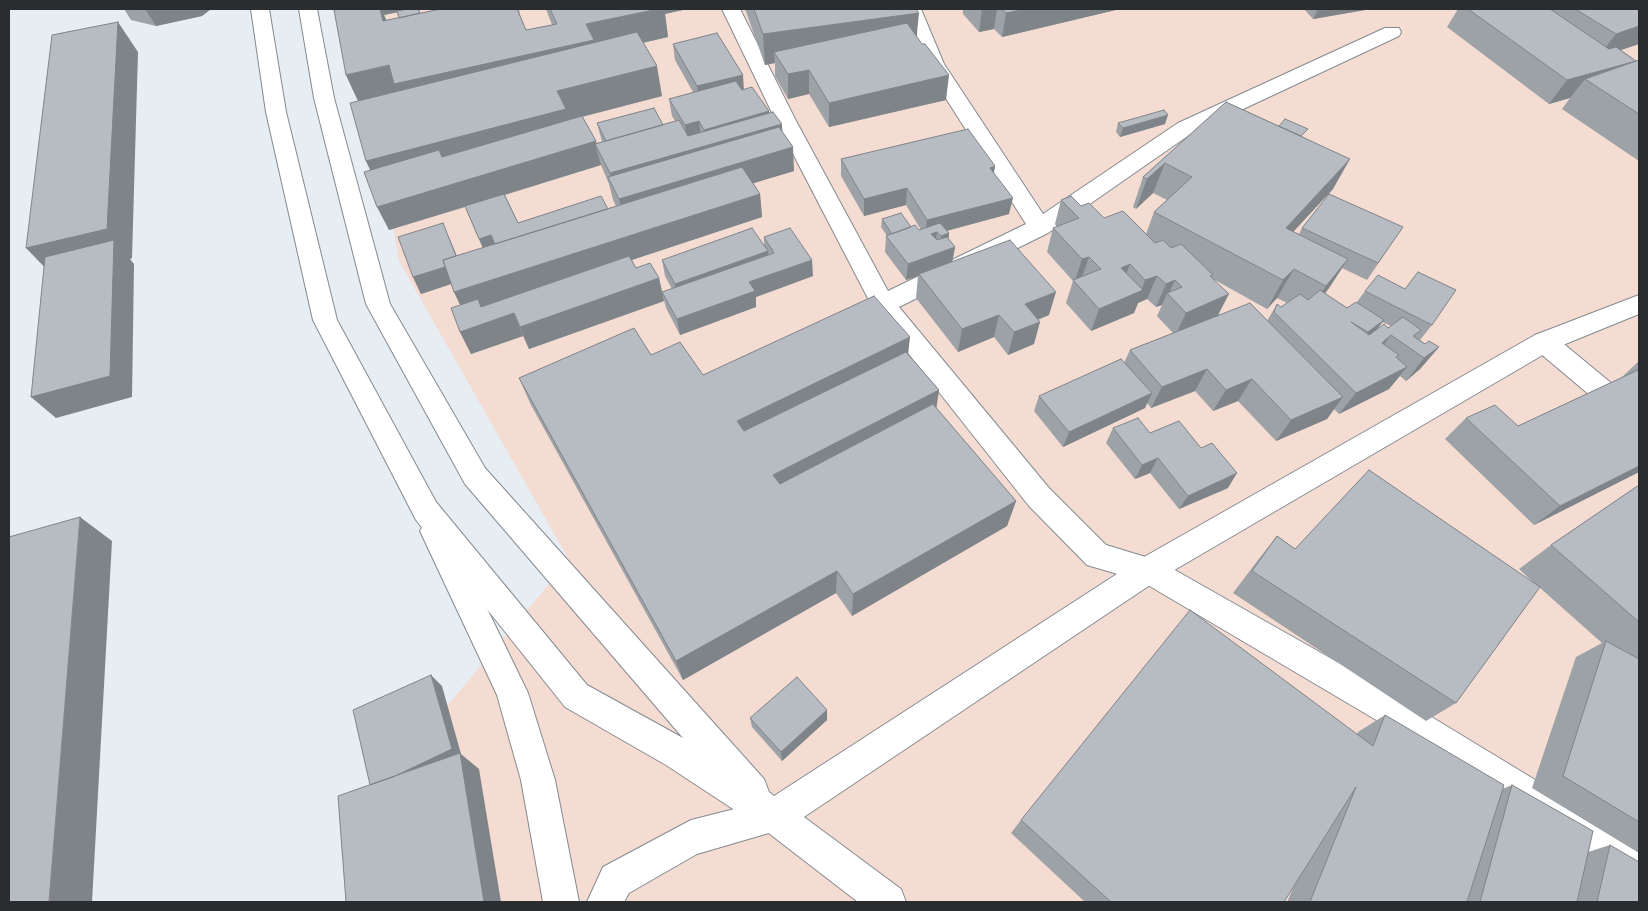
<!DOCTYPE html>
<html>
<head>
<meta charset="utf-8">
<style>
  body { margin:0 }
  #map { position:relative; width:1648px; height:911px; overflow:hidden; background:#e6edf3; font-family:Signika,sans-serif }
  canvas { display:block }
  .frame { position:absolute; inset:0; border:10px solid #2a2d2f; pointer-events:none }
</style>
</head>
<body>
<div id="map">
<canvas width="1648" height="911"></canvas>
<div class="frame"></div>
</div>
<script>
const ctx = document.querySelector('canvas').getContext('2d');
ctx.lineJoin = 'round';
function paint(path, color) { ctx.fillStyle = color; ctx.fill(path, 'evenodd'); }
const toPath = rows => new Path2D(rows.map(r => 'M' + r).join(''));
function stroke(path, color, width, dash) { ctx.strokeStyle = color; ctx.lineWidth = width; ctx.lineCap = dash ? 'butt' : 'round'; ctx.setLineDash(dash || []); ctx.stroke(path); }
paint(toPath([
  [346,9,1639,9,1639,902,346,902,340,834,569,560,399,261,358,35]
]), '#f5dcd3');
const minor = toPath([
  [722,9,740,9,795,119,888,291,1026,224,924,64,903,9,921,9,944,64,1043,214,1178,123,1385,28,1399,28,1401,32,1399,36,1192,133,1048,233,899,307,1049,488,1106,545,1159,561,1397,696,1639,843,1639,881,1626,876,1373,718,1141,581,1087,565,1029,506,874,310,775,119,722,9],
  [1544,332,1553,335,1639,406,1639,432,1630,429,1535,349,1531,342,1535,335,1544,332],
  [435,518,445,522,528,693,555,780,579,902,543,902,521,780,497,695,420,531,425,522,435,518],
  [774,799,786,804,791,816,786,828,697,854,629,893,624,902,587,902,603,867,691,820,774,799]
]);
const tertiary = toPath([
  [251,9,269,9,286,112,337,320,436,502,587,685,683,738,465,484,366,304,314,98,299,9,317,9,334,98,390,304,485,468,764,779,769,792,774,796,1137,561,1535,335,1639,295,1639,314,1553,349,1159,579,804,817,901,889,906,902,858,902,762,828,666,765,565,707,416,520,313,320,266,112,251,9]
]);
stroke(minor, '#848a8f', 2);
stroke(tertiary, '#848a8f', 2);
paint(minor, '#fff');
paint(tertiary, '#fff');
paint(toPath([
  [124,9,211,9,202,16,156,26,131,20],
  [342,9,419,9,420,13,439,9,519,9,520,15,526,30,552,25,546,9,687,9,665,14,668,37,643,43,662,96,582,117,596,141,596,143,602,142,597,123,663,125,675,121,672,116,669,99,693,92,675,60,673,44,744,89,769,111,769,113,782,131,794,171,753,183,760,194,762,217,632,260,636,268,659,278,664,301,529,349,523,336,471,354,460,332,460,305,451,284,421,294,413,277,450,240,457,256,483,248,465,207,389,230,370,170,366,161,358,101,346,75],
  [397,12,399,18,386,20,384,15],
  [601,165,609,184,613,200,616,206,608,209,518,223,505,195],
  [745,9,916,9,917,37,946,100,829,127,809,94,788,99,775,76,775,63,765,65],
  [963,9,1120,9,1002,37,994,29,979,32,963,14],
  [1304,9,1371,9,1313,19],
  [1458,9,1639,9,1639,44,1621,50,1636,61,1639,60,1639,161,1562,109,1570,98,1549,104,1447,27],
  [1226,102,1304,137,1333,189,1293,231,1299,234,1302,228,1403,227,1367,280,1342,268,1329,288,1325,294,1347,308,1357,302,1365,291,1432,325,1420,340,1425,344,1439,347,1420,369,1406,381,1400,376,1389,389,1339,414,1334,409,1327,419,1276,441,1238,401,1213,411,1195,391,1151,408,1147,403,1145,408,1063,447,1034,411,1039,396,1124,363,1130,350,1173,333,1157,316,1162,305,1156,307,1147,299,1138,303,1134,313,1091,331,1066,303,1073,281,1047,252,1053,228,1057,227,1055,224,1061,200,1081,206,1104,218,1146,234,1154,212,1167,200,1153,193,1136,209,1133,207,1143,177],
  [1215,280,1267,309,1277,298,1287,303,1281,307,1277,304,1267,321,1219,315],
  [1382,322,1391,326,1388,328,1376,330],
  [1118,123,1165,124,1120,137,1116,132],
  [841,159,995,166,994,172,1009,214,947,231,949,233,948,239,955,247,952,262,1049,315,1038,320,1034,344,1008,355,994,337,958,352,916,298,918,276,906,280,885,252,886,236,887,236,881,227,882,219,919,230,921,230,906,205,864,216,841,176],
  [764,237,813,276,756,297,756,307,680,335,666,308,662,292,672,289,665,276,662,260,764,246],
  [908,354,939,390,936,408,1016,501,1007,526,852,616,836,593,683,680,531,405,519,378,651,355,703,375],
  [1639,361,1639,472,1534,525,1445,439,1466,418,1518,426,1621,378],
  [1113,428,1150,433,1228,488,1179,509,1150,473,1135,479,1106,443],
  [1639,485,1639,853,1532,788,1576,657,1602,643,1539,587,1456,703,1426,721,1233,593,1258,560,1277,536,1295,549,1536,585,1519,569,1551,545],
  [827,710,827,720,782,761,752,727,750,718],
  [1385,715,1502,789,1512,785,1588,852,1610,845,1639,902,1287,902,1294,886,1284,902,1085,902,1011,833,1021,820,1357,734,1358,732]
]), '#9da2a7');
paint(toPath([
  [145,9,211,9,202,16,156,26],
  [344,9,413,9,384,15,391,31],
  [656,9,687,9,665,14,668,37,360,105,346,75,586,24],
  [982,9,997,9,994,29,979,32],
  [1026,9,1120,9,1002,37,1006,13],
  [1318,9,1371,9,1313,19],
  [919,13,916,43,774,52,775,63,765,65,763,34],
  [118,22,138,52,132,258,130,259,134,264,132,397,56,418,31,397,54,277,26,248],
  [1639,26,1639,44,1597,58,1616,34],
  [1636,61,1585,79,1570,98,1549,104,1567,80],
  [657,66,662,96,569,120,381,191,366,161,557,91],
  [809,70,809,94,788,99,788,74],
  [743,75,744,92,699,103,697,86],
  [949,75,946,100,829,127,829,103],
  [769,111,770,127,782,124,783,148,614,189,610,173,706,145,704,130],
  [1168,115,1165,124,1120,137,1123,128],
  [699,121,701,138,687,142,685,125],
  [596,141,598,149,595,144,601,165,389,230,377,207],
  [793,147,794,171,625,222,619,199],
  [1350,159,1333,189,1270,257,1286,228],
  [1165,163,1153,193,1136,209,1147,179],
  [995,166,992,183,990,168],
  [907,188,906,205,864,216,864,199],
  [760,194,762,217,483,309,514,313,523,336,471,354,460,332,465,315,454,292],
  [1013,198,1009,214,938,233,937,232,935,248,925,237,927,220],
  [443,223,466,279,421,294,413,277],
  [949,233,947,250,955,247,952,263,919,274,918,276,906,280,908,264,939,253,941,236],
  [491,235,498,251,486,255,479,239],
  [768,251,769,267,678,300,675,284],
  [1089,257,1081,280,1074,283,1082,259],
  [1348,259,1329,288,1307,314,1326,286],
  [812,260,813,276,756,297,756,307,680,335,677,319,749,282],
  [1130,264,1121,288,1121,268],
  [1294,269,1277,298,1267,309,1283,280],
  [1157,276,1147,299,1138,303,1134,313,1091,331,1099,309,1141,291,1145,280],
  [659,278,664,301,529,349,520,327],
  [1175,280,1168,295,1167,293,1162,305,1156,307,1166,284],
  [1056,292,1049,315,1019,327,1025,304],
  [1229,294,1217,317,1175,336,1186,313],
  [999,315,994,337,958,352,962,329],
  [1384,320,1367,343,1351,354,1368,332],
  [1040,322,1034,344,1008,355,1014,332],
  [1391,335,1374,358,1382,343],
  [910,337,907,365,741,447,737,421],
  [1439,347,1420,369,1406,381,1424,358],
  [1407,367,1389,389,1339,414,1356,393],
  [1207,369,1195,391,1151,408,1162,387],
  [1252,379,1238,401,1213,411,1226,390],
  [939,390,935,417,775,500,773,475],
  [1152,393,1145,408,1063,447,1069,432],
  [1343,397,1327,419,1276,441,1291,420],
  [1158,458,1150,473,1135,479,1142,465],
  [1639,466,1639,472,1534,525,1560,506],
  [1237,473,1228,488,1179,509,1188,496],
  [1016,501,1007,526,852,616,853,594],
  [80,517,112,541,92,902,49,902],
  [837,571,836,593,683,680,676,661],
  [431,675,442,686,461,754,479,769,501,902,484,902,371,787],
  [827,710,827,720,782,761,781,752]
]), '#7f8488');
const building = toPath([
  [342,9,380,9,383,21,441,9,517,9,526,30,557,24,550,9,658,9,586,24,594,40,394,84,389,65,346,75,334,10,342,9],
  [408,9,418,9,420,13,399,18,397,11,408,9],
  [754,9,916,9,919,13,763,34,754,9],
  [1001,9,1026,9,1006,13,1001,9],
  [1468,9,1550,9,1609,49,1616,47,1636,61,1567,80,1468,9],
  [1575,9,1639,9,1639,26,1616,34,1575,9],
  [118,22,107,229,26,248,52,35,118,22],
  [907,23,922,44,925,44,949,75,829,103,809,70,788,74,774,52,907,23],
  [637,32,657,66,557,91,566,109,366,161,350,103,637,32],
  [717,33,743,75,697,86,673,44,717,33],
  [1639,60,1639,114,1585,79,1639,60],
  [736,81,742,90,752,87,769,111,704,130,699,121,685,125,669,99,736,81],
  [1226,102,1350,159,1286,228,1348,259,1326,286,1294,269,1283,280,1154,212,1192,177,1165,163,1147,179,1143,177,1226,102],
  [654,108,663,125,606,141,597,123,654,108],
  [1164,110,1168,115,1123,128,1118,123,1164,110],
  [773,112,782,124,610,173,595,144,679,120,688,136,773,112],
  [582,116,596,141,377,207,364,172,439,150,442,157,582,116],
  [1285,119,1308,129,1301,136,1279,126,1285,119],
  [779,127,793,147,619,199,608,177,779,127],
  [968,129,995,166,990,168,1013,198,927,220,907,188,864,199,841,159,968,129],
  [742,167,760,194,454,292,443,260,742,167],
  [504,194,518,223,601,196,608,209,495,244,491,235,479,239,465,206,504,194],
  [1329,194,1403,227,1378,263,1302,228,1329,194],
  [1071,196,1081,206,1089,203,1104,218,1123,211,1155,243,1163,240,1171,248,1181,244,1213,275,1210,276,1229,294,1186,313,1167,293,1182,287,1175,280,1166,284,1157,276,1145,280,1130,264,1121,268,1143,290,1099,309,1073,280,1101,269,1089,257,1082,259,1053,228,1079,218,1061,200,1071,196],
  [901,213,911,227,892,234,882,219,901,213],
  [443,223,456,256,443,260,445,267,413,277,398,237,443,223],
  [940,223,949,233,941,236,937,232,931,234,937,240,947,237,955,247,908,264,886,236,915,225,919,230,940,223],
  [752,228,768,251,675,284,662,260,752,228],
  [790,228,812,260,749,282,755,291,677,319,662,292,774,253,764,237,790,228],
  [114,240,110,376,31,397,45,257,114,240],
  [1010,240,1056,292,1025,304,1040,322,1014,332,999,315,962,329,919,274,1010,240],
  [629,256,636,268,650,263,659,278,520,327,514,313,460,332,451,308,478,299,481,307,629,256],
  [1418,272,1456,290,1432,325,1365,291,1378,275,1405,289,1418,272],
  [1320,290,1347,308,1356,302,1384,320,1368,332,1351,322,1369,335,1384,324,1388,328,1403,317,1421,330,1413,336,1425,344,1429,341,1439,347,1424,358,1391,335,1382,343,1399,355,1396,357,1407,367,1356,393,1274,312,1277,304,1281,307,1300,294,1308,300,1320,290],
  [874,296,910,337,737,421,744,431,906,352,939,390,773,475,780,484,933,404,1016,501,853,594,837,571,676,661,519,378,634,328,651,355,680,342,703,375,874,296],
  [1250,303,1343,397,1291,420,1252,379,1226,390,1207,369,1162,387,1130,350,1250,303],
  [1121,359,1152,393,1069,432,1039,396,1121,359],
  [1638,370,1639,372,1639,466,1560,506,1466,418,1495,405,1518,426,1638,370],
  [1138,418,1150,433,1179,421,1201,448,1212,443,1237,473,1188,496,1158,458,1142,465,1113,428,1138,418],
  [1369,470,1540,587,1456,703,1252,571,1277,536,1295,549,1369,470],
  [1639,485,1639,622,1551,545,1639,485],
  [80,517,49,902,9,902,9,537,80,517],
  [1190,610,1373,746,1385,715,1504,785,1467,902,1310,902,1356,787,1284,902,1111,902,1021,820,1190,610],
  [1606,641,1639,659,1639,822,1563,776,1606,641],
  [431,675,452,749,393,777,370,785,353,710,431,675],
  [797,677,827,710,781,752,750,718,797,677],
  [460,753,484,902,346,902,338,796,460,753],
  [1512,785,1593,831,1577,902,1480,902,1512,785],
  [1610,845,1639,862,1639,902,1597,902,1610,845]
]);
paint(building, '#b6bcc2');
stroke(building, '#7f8488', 1);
</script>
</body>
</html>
